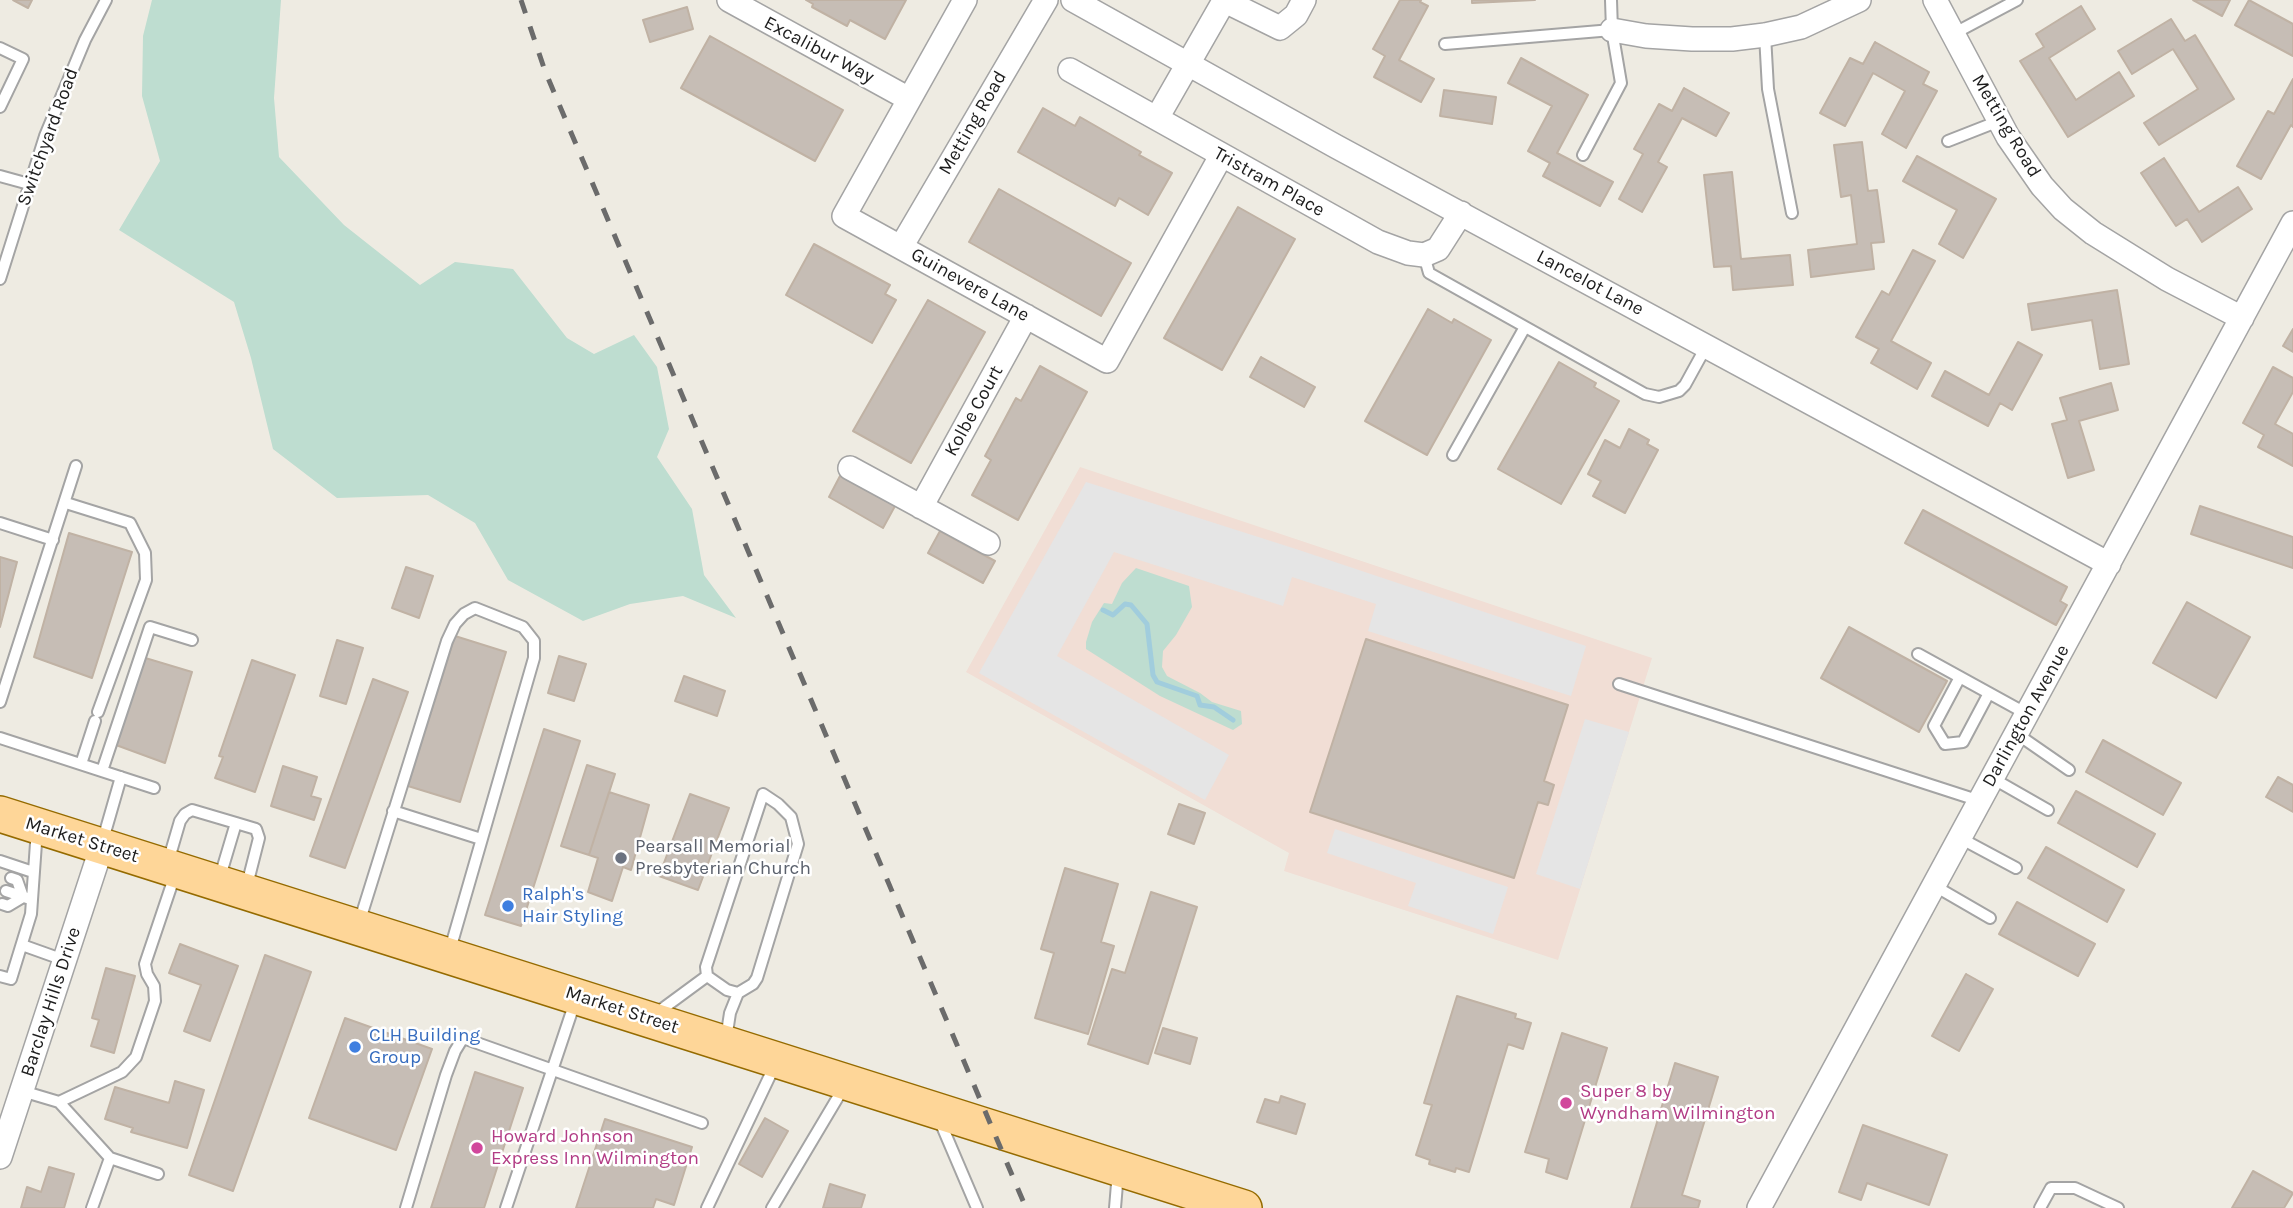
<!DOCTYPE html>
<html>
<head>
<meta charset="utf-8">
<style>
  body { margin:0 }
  canvas { display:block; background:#eeebe2 }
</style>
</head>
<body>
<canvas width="2293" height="1208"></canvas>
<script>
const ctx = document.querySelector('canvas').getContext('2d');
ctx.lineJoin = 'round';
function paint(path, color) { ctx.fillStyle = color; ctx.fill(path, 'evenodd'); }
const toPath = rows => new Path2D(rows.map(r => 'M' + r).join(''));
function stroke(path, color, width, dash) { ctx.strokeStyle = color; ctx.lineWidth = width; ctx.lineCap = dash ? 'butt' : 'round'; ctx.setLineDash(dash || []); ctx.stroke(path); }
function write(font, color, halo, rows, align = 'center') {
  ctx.font = font + ' Karla,sans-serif'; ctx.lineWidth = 5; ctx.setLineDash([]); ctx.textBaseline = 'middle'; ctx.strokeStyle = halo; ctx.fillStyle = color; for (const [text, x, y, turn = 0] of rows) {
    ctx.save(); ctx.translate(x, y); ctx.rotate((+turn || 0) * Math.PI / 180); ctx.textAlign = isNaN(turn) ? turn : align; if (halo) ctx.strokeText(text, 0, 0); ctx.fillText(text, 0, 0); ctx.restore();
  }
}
paint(toPath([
  [1080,467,1652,658,1558,960,1284,871,1289,853,966,672]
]), '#f1ded5');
paint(toPath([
  [152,0,281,0,274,98,279,157,344,225,420,285,455,262,513,269,567,338,594,354,634,335,657,367,669,429,657,457,692,509,704,575,736,618,683,596,630,604,583,621,508,580,475,523,428,495,337,498,273,449,251,358,234,302,119,230,160,161,142,96,143,36],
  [1136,568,1189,586,1192,607,1176,635,1163,651,1162,667,1167,676,1200,693,1212,702,1241,711,1242,724,1233,730,1160,696,1086,649,1086,642,1092,622,1104,603,1112,604,1122,583]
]), '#beddd0');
paint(toPath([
  [1086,482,1299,550,1586,646,1571,696,1368,631,1376,604,1292,577,1283,606,1114,552,1057,656,1229,755,1205,800,979,673],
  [1585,719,1629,732,1580,889,1536,874],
  [1335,829,1508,887,1493,934,1408,906,1416,883,1327,853]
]), '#e5e5e5');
stroke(toPath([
  [1103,610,1113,615,1125,604,1131,605,1147,624,1153,675,1157,682,1197,696,1200,705,1214,707,1233,720]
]), '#a1cddd', 5);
const building = toPath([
  [13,0,32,0,28,8,13,0],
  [806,0,906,0,885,39,850,20,847,26,812,7,813,4,806,0],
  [1400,0,1421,0,1420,2,1428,6,1399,60,1434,79,1421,102,1374,77,1385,56,1373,49,1400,0],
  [1472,0,1535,0,1472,3,1472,0],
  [2193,0,2230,0,2222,16,2193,0],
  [2249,0,2293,24,2293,56,2235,25,2249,0],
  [2081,6,2095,29,2049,58,2076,100,2119,72,2134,96,2068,137,2020,61,2044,47,2036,34,2081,6],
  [687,7,693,29,650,42,643,20,687,7],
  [2171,19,2185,41,2195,35,2234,99,2159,145,2144,123,2198,89,2173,49,2132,74,2118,51,2171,19],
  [710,36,843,110,815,161,681,88,710,36],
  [1875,42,1929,72,1923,84,1937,91,1906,148,1882,134,1905,91,1873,73,1845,126,1820,113,1850,58,1863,64,1875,42],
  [1521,58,1588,95,1557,153,1613,182,1600,206,1543,176,1550,163,1528,151,1552,106,1508,83,1521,58],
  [2293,79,2293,127,2291,125,2261,179,2237,166,2268,111,2274,114,2293,79],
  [1684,88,1729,113,1716,136,1682,118,1658,162,1667,167,1642,212,1619,199,1643,154,1634,149,1659,104,1672,111,1684,88],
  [1444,90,1496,97,1492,124,1440,116,1444,90],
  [1043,108,1075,126,1080,117,1141,152,1139,155,1172,173,1148,215,1119,198,1115,206,1018,152,1043,108],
  [1862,142,1868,191,1877,190,1884,242,1871,243,1874,269,1811,277,1808,250,1857,244,1851,195,1841,197,1834,145,1862,142],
  [1917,156,1996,199,1963,258,1939,244,1957,210,1903,181,1917,156],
  [2164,158,2199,212,2238,187,2252,209,2202,242,2187,219,2176,226,2141,173,2164,158],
  [1732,172,1741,259,1790,255,1793,285,1733,290,1731,266,1714,267,1704,175,1732,172],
  [999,189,1131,263,1101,316,969,242,999,189],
  [1238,207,1295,239,1222,370,1164,338,1238,207],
  [814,244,890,285,885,294,896,300,872,343,786,295,814,244],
  [1913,250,1935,261,1891,341,1931,363,1917,389,1871,363,1879,349,1856,337,1882,291,1889,295,1913,250],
  [2117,290,2129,364,2100,369,2092,320,2032,330,2028,304,2117,290],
  [928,300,985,332,911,463,853,431,928,300],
  [1428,309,1452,323,1454,319,1491,340,1427,455,1365,421,1428,309],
  [2293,329,2293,352,2283,346,2293,329],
  [2018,342,2042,355,2012,410,2000,403,1988,426,1932,396,1945,371,1989,395,2018,342],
  [1261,357,1315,387,1304,407,1250,377,1261,357],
  [1559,362,1596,383,1594,387,1619,401,1561,504,1498,469,1559,362],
  [1040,366,1087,392,1018,520,972,495,991,460,985,456,1016,398,1021,401,1040,366],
  [2273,367,2293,378,2293,392,2275,424,2293,434,2293,466,2258,447,2264,435,2243,423,2273,367],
  [2111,383,2118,410,2079,421,2094,470,2068,478,2052,424,2067,420,2060,398,2111,383],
  [1629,429,1649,440,1647,444,1658,450,1625,513,1593,496,1601,481,1588,474,1605,440,1620,448,1629,429],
  [840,476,895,506,883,528,829,497,840,476],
  [2200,506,2293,537,2293,568,2191,534,2200,506],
  [1923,510,2067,587,2060,601,2067,605,2056,625,1905,543,1923,510],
  [940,531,995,561,983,583,928,553,940,531],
  [69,533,132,552,92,678,34,657,69,533],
  [0,557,17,562,0,627,0,557],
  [406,567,433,576,419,618,392,608,406,567],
  [2187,602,2250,637,2216,698,2153,663,2187,602],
  [1849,627,1947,681,1919,732,1821,678,1849,627],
  [455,636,506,652,460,802,408,786,455,636],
  [1366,639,1568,705,1544,781,1554,785,1548,805,1538,802,1514,878,1310,812,1366,639],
  [337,640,363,648,346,704,320,696,337,640],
  [559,656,586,664,574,701,548,693,559,656],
  [142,657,192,672,165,763,116,745,142,657],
  [252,660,295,675,255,792,215,778,223,757,219,756,252,660],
  [684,676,725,691,717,716,675,701,684,676],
  [373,679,408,692,345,868,310,856,373,679],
  [544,729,580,741,521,926,485,915,544,729],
  [2103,740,2181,783,2163,815,2086,772,2103,740],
  [587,765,615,774,589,855,561,846,587,765],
  [283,766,317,777,311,796,321,799,314,820,271,806,283,766],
  [2278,777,2293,785,2293,812,2266,797,2278,777],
  [2076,791,2155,834,2137,867,2058,823,2076,791],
  [609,792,649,805,631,870,623,867,612,901,588,892,598,858,589,855,609,792],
  [690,794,729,808,698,890,659,876,690,794],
  [1179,804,1205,813,1194,844,1168,834,1179,804],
  [2046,847,2124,890,2107,922,2028,878,2046,847],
  [1065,868,1118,884,1101,942,1114,946,1088,1034,1035,1018,1054,953,1041,949,1065,868],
  [1151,892,1197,907,1148,1064,1088,1044,1112,969,1125,973,1151,892],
  [2017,902,2095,944,2078,976,1999,934,2017,902],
  [180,944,238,966,210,1041,184,1031,201,985,169,973,180,944],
  [265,955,311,972,233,1191,189,1175,265,955],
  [106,968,135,976,114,1053,91,1046,99,1020,92,1018,106,968],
  [1966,974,1993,989,1959,1051,1932,1036,1966,974],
  [1457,996,1516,1014,1515,1018,1531,1023,1523,1049,1508,1044,1469,1172,1456,1168,1455,1172,1429,1164,1430,1160,1416,1155,1432,1105,1424,1103,1457,996],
  [345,1018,432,1049,396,1150,309,1118,345,1018],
  [1163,1028,1197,1038,1190,1064,1155,1053,1163,1028],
  [1562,1033,1607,1048,1567,1179,1546,1172,1549,1159,1525,1152,1562,1033],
  [1675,1063,1718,1077,1682,1195,1700,1201,1698,1208,1631,1208,1675,1063],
  [475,1072,523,1088,484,1208,431,1208,475,1072],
  [175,1081,204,1090,187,1148,131,1132,133,1128,105,1119,115,1087,169,1103,175,1081],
  [1281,1096,1305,1104,1296,1134,1257,1122,1265,1099,1279,1103,1281,1096],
  [765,1118,788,1131,762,1177,739,1164,765,1118],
  [605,1119,692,1147,674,1205,656,1199,653,1208,576,1208,605,1119],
  [1863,1125,1947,1155,1929,1205,1867,1183,1861,1200,1839,1192,1863,1125],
  [49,1167,74,1174,64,1208,21,1208,27,1187,41,1192,49,1167],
  [2253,1171,2293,1193,2284,1208,2232,1208,2253,1171],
  [830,1184,865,1195,861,1208,823,1208,830,1184]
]);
paint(building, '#c6bdb5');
stroke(building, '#c0b2a4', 2);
const service = toPath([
  [1953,34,2017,0],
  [1765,35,1768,89,1792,213],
  [1445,44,1612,30],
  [0,48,23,59,0,107],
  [1948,141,1999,121],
  [1583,155,1621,83,1612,30,1611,0],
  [0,176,29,184],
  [1424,255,1429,273,1645,394,1659,397,1679,391,1685,385,1707,345],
  [0,279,45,136,85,40,106,0],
  [1453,455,1525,327],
  [66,503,130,523,145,553,146,580,98,712],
  [0,523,53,540],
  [1918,654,2027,714],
  [1960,677,1934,726,1945,744,1963,742,1989,693],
  [1619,684,1980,801],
  [0,702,76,466],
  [2017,734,2069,770],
  [0,738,154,788],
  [81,764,95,721],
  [102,771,150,627,192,640],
  [1992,778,2048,810],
  [393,811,481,839],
  [1960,838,2016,868],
  [102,843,121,777],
  [0,861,33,872],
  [168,862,180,821,185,814,192,810,236,823],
  [219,880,236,823,256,829,259,838,246,889],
  [1933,885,1990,918],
  [6,891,27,898],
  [2,904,8,906,23,897,17,880,11,878],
  [359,923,447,641,455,624,464,614,475,608,523,627,534,641,534,658,449,953],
  [22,945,64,960],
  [0,976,11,979,31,914,37,829],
  [654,1015,707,976],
  [726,1039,730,1013,738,993,753,984,757,978,798,844,791,817,778,804,763,794,706,967,707,976,727,990,738,993],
  [22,1091,59,1102,122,1072,136,1057,155,1001,154,986,147,974,145,964,175,875],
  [59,1102,110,1158,158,1174],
  [939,1119,977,1208],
  [92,1208,110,1158],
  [406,1208,446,1075,455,1051,463,1038,702,1123],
  [506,1208,575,1002],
  [707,1208,775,1065],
  [772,1208,844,1087],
  [1115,1208,1118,1172],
  [2040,1208,2051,1188,2075,1188,2118,1208]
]);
const minor = toPath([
  [729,0,909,99],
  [965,0,844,216,1107,361,1221,156],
  [1073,0,1337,147,2109,564],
  [1223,0,1280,28,1296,15,1304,0],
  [1935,0,2008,137,2042,186,2063,209,2093,233,2167,279,2242,318],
  [1612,30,1646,36,1692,39,1732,39,1765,35,1801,27,1859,0],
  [1070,70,1378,242,1408,253,1424,255,1438,249,1461,213],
  [1157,118,1224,1],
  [901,247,1046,0],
  [850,468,988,543],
  [921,507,1026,316],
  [0,1157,102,846],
  [1759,1208,2293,223]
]);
const primary = toPath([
  [0,814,1244,1208]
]);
stroke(service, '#a4a4a4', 14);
stroke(minor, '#a4a4a4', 26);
stroke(primary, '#956b00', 38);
stroke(service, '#fff', 10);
stroke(minor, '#fff', 23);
stroke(primary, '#fed698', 35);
stroke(toPath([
  [521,0,545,71,1026,1208]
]), '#6b6b6b', 5, [14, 14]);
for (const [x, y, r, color] of [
  [621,858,7,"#6b7280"],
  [508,906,7,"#3f7fe0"],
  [355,1047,7,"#3f7fe0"],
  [1566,1103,7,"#d1479c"],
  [477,1148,7,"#d1479c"]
]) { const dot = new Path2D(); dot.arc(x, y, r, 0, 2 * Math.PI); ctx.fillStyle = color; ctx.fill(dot); stroke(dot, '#fff', 2.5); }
write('19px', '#1d1d1d', '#fff', [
  ["Excalibur Way",819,50,28],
  ["Metting Road",973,123,-60],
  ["Metting Road",2006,126,59],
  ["Switchyard Road",48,137,-70],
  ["Tristram Place",1269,182,29],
  ["Lancelot Lane",1590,283,28],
  ["Guinevere Lane",970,285,29],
  ["Kolbe Court",974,411,-61],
  ["Darlington Avenue",2026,716,-61],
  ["Market Street",82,840,17],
  ["Barclay Hills Drive",51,1002,-72],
  ["Market Street",622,1010,18]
]);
write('19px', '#5b616d', '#fff', [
  ["Pearsall Memorial",635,847],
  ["Presbyterian Church",635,869]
], 'left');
write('19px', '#366cbe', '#fff', [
  ["Ralph's",522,895],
  ["Hair Styling",522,917],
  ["CLH Building",369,1036],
  ["Group",369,1058]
], 'left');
write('19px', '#b23c85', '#fff', [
  ["Super 8 by",1580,1092],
  ["Wyndham Wilmington",1580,1114],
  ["Howard Johnson",491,1137],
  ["Express Inn Wilmington",491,1159]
], 'left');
</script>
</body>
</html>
